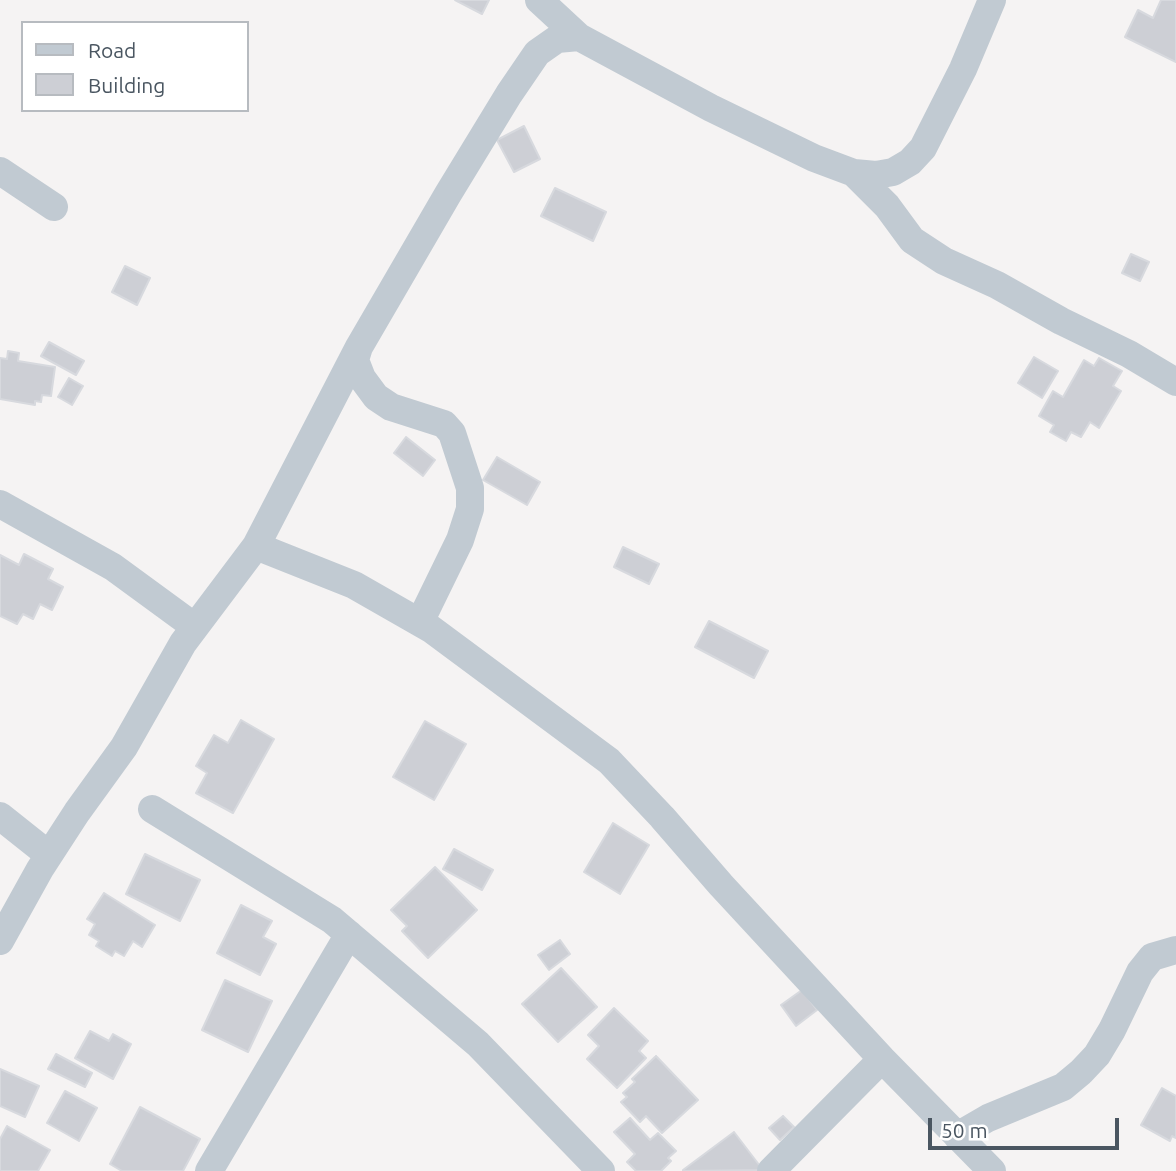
<!DOCTYPE html>
<html>
<head>
<meta charset="utf-8">
<style>
  body { margin:0 }
  #map { position:relative; width:1176px; height:1171px; overflow:hidden; background:#f5f3f3; font-family:Ubuntu,sans-serif }
  canvas { display:block }
  .legend { position:absolute; left:21px; top:21px; width:228px; height:91px; box-sizing:border-box; background:#fff; border:2px solid #b7bbc0; margin:0; padding:9px 12px; list-style:none; font-size:21px; color:#4a5661 }
  .legend li { display:flex; align-items:center; gap:14px; height:35px }
  .legend b { width:35px; border:2px solid #b7bbc0 }
  .scale { position:absolute; left:928px; top:1118px; width:191px; height:32px; box-sizing:border-box; border:4px solid #4a5661; border-top:0; padding-left:9px; font-size:21px; line-height:24px; white-space:nowrap; color:#4a5661; -webkit-text-stroke:5px #fff; paint-order:stroke }
</style>
</head>
<body>
<div id="map">
<canvas width="1176" height="1171"></canvas>
<ul class="legend">
<li><b style="height:9px;background:#c1cad2"></b>Road</li>
<li><b style="height:19px;background:#cdcfd5"></b>Building</li>
</ul>
<div class="scale">50 m</div>
</div>
<script>
const ctx = document.querySelector('canvas').getContext('2d');
ctx.lineJoin = 'round';
function paint(path, color) { ctx.fillStyle = color; ctx.fill(path, 'evenodd'); }
const toPath = rows => new Path2D(rows.map(r => 'M' + r).join(''));
function stroke(path, color, width, dash) { ctx.strokeStyle = color; ctx.lineWidth = width; ctx.lineCap = dash ? 'butt' : 'round'; ctx.setLineDash(dash || []); ctx.stroke(path); }
const building = toPath([
  [455,0,489,0,482,14,455,0],
  [1161,0,1176,0,1176,62,1125,37,1138,10,1153,18,1161,0],
  [524,126,540,159,514,172,497,140,524,126],
  [555,188,606,212,593,241,541,216,555,188],
  [1131,254,1149,262,1140,281,1122,273,1131,254],
  [125,266,150,278,137,305,112,292,125,266],
  [49,342,84,361,76,375,41,356,49,342],
  [8,351,19,353,18,361,55,367,51,396,42,395,41,402,35,401,35,405,0,399,0,358,7,359,8,351],
  [1034,357,1058,371,1042,398,1018,383,1034,357],
  [1099,358,1122,371,1113,386,1121,391,1099,428,1090,422,1081,437,1071,432,1066,441,1050,432,1054,425,1039,416,1053,391,1063,397,1084,360,1094,366,1099,358],
  [69,378,83,386,72,405,58,397,69,378],
  [406,437,435,460,423,476,394,453,406,437],
  [497,457,540,482,527,505,483,480,497,457],
  [623,547,659,564,649,584,614,567,623,547],
  [24,554,53,569,48,579,63,587,52,610,40,604,33,619,23,614,17,624,0,616,0,555,19,565,24,554],
  [709,621,768,651,754,678,695,647,709,621],
  [241,720,274,739,233,813,196,793,207,773,196,766,214,735,228,743,241,720],
  [425,721,466,744,434,800,393,777,425,721],
  [613,823,649,845,620,894,584,872,613,823],
  [454,849,493,870,482,890,443,869,454,849],
  [145,854,200,880,180,921,126,894,145,854],
  [435,867,477,910,428,958,402,931,407,926,391,910,435,867],
  [104,893,155,925,142,947,133,941,124,956,115,951,112,956,96,946,99,941,89,935,95,924,87,919,104,893],
  [241,905,272,921,263,937,276,944,260,975,217,953,241,905],
  [560,940,570,954,549,970,538,955,560,940],
  [561,968,597,1007,558,1042,522,1004,561,968],
  [225,980,272,1001,248,1052,202,1030,225,980],
  [802,990,817,1010,796,1026,781,1005,802,990],
  [614,1008,648,1041,639,1051,646,1058,617,1088,587,1059,599,1046,588,1035,614,1008],
  [90,1031,109,1041,113,1034,131,1044,113,1079,75,1058,90,1031],
  [56,1054,92,1073,85,1087,48,1069,56,1054],
  [656,1056,698,1100,662,1133,646,1116,640,1122,621,1102,627,1097,623,1093,635,1082,632,1079,656,1056],
  [0,1069,39,1086,25,1117,0,1106,0,1069],
  [1162,1088,1176,1096,1176,1138,1172,1136,1170,1141,1141,1125,1162,1088],
  [65,1091,97,1108,79,1141,47,1123,65,1091],
  [140,1107,200,1139,183,1171,122,1171,110,1164,140,1107],
  [783,1116,794,1127,780,1140,769,1128,783,1116],
  [630,1118,650,1140,658,1133,676,1151,668,1158,671,1161,661,1171,636,1171,627,1162,635,1154,614,1132,630,1118],
  [7,1126,50,1150,38,1171,0,1171,0,1139,7,1126],
  [734,1132,763,1170,683,1171,683,1170,734,1132]
]);
paint(building, '#cdcfd5');
stroke(building, '#d7d9de', 2);
stroke(toPath([
  [539,0,579,37],
  [0,171,54,207],
  [854,173,887,206,912,240,944,261,997,285,1061,321,1129,354,1176,382],
  [359,347,355,360,362,378,376,397,391,407,444,424,452,433,470,488,470,509,460,540,420,622],
  [0,504,113,567,195,627],
  [256,546,354,585,431,629,609,761,662,817,721,885,882,1059,992,1171],
  [152,809,332,920,478,1044,601,1171],
  [0,816,49,855],
  [0,941,40,869,77,812,124,747,183,643,256,546,359,347,448,194,509,94,537,53,557,39,579,37,711,108,814,158,854,173,876,175,893,172,910,162,923,148,963,69,992,0],
  [957,1136,988,1118,1063,1087,1081,1072,1097,1055,1112,1030,1140,972,1152,957,1176,950],
  [209,1171,349,934],
  [771,1171,882,1059]
]), '#c1cad2', 28);
</script>
</body>
</html>
